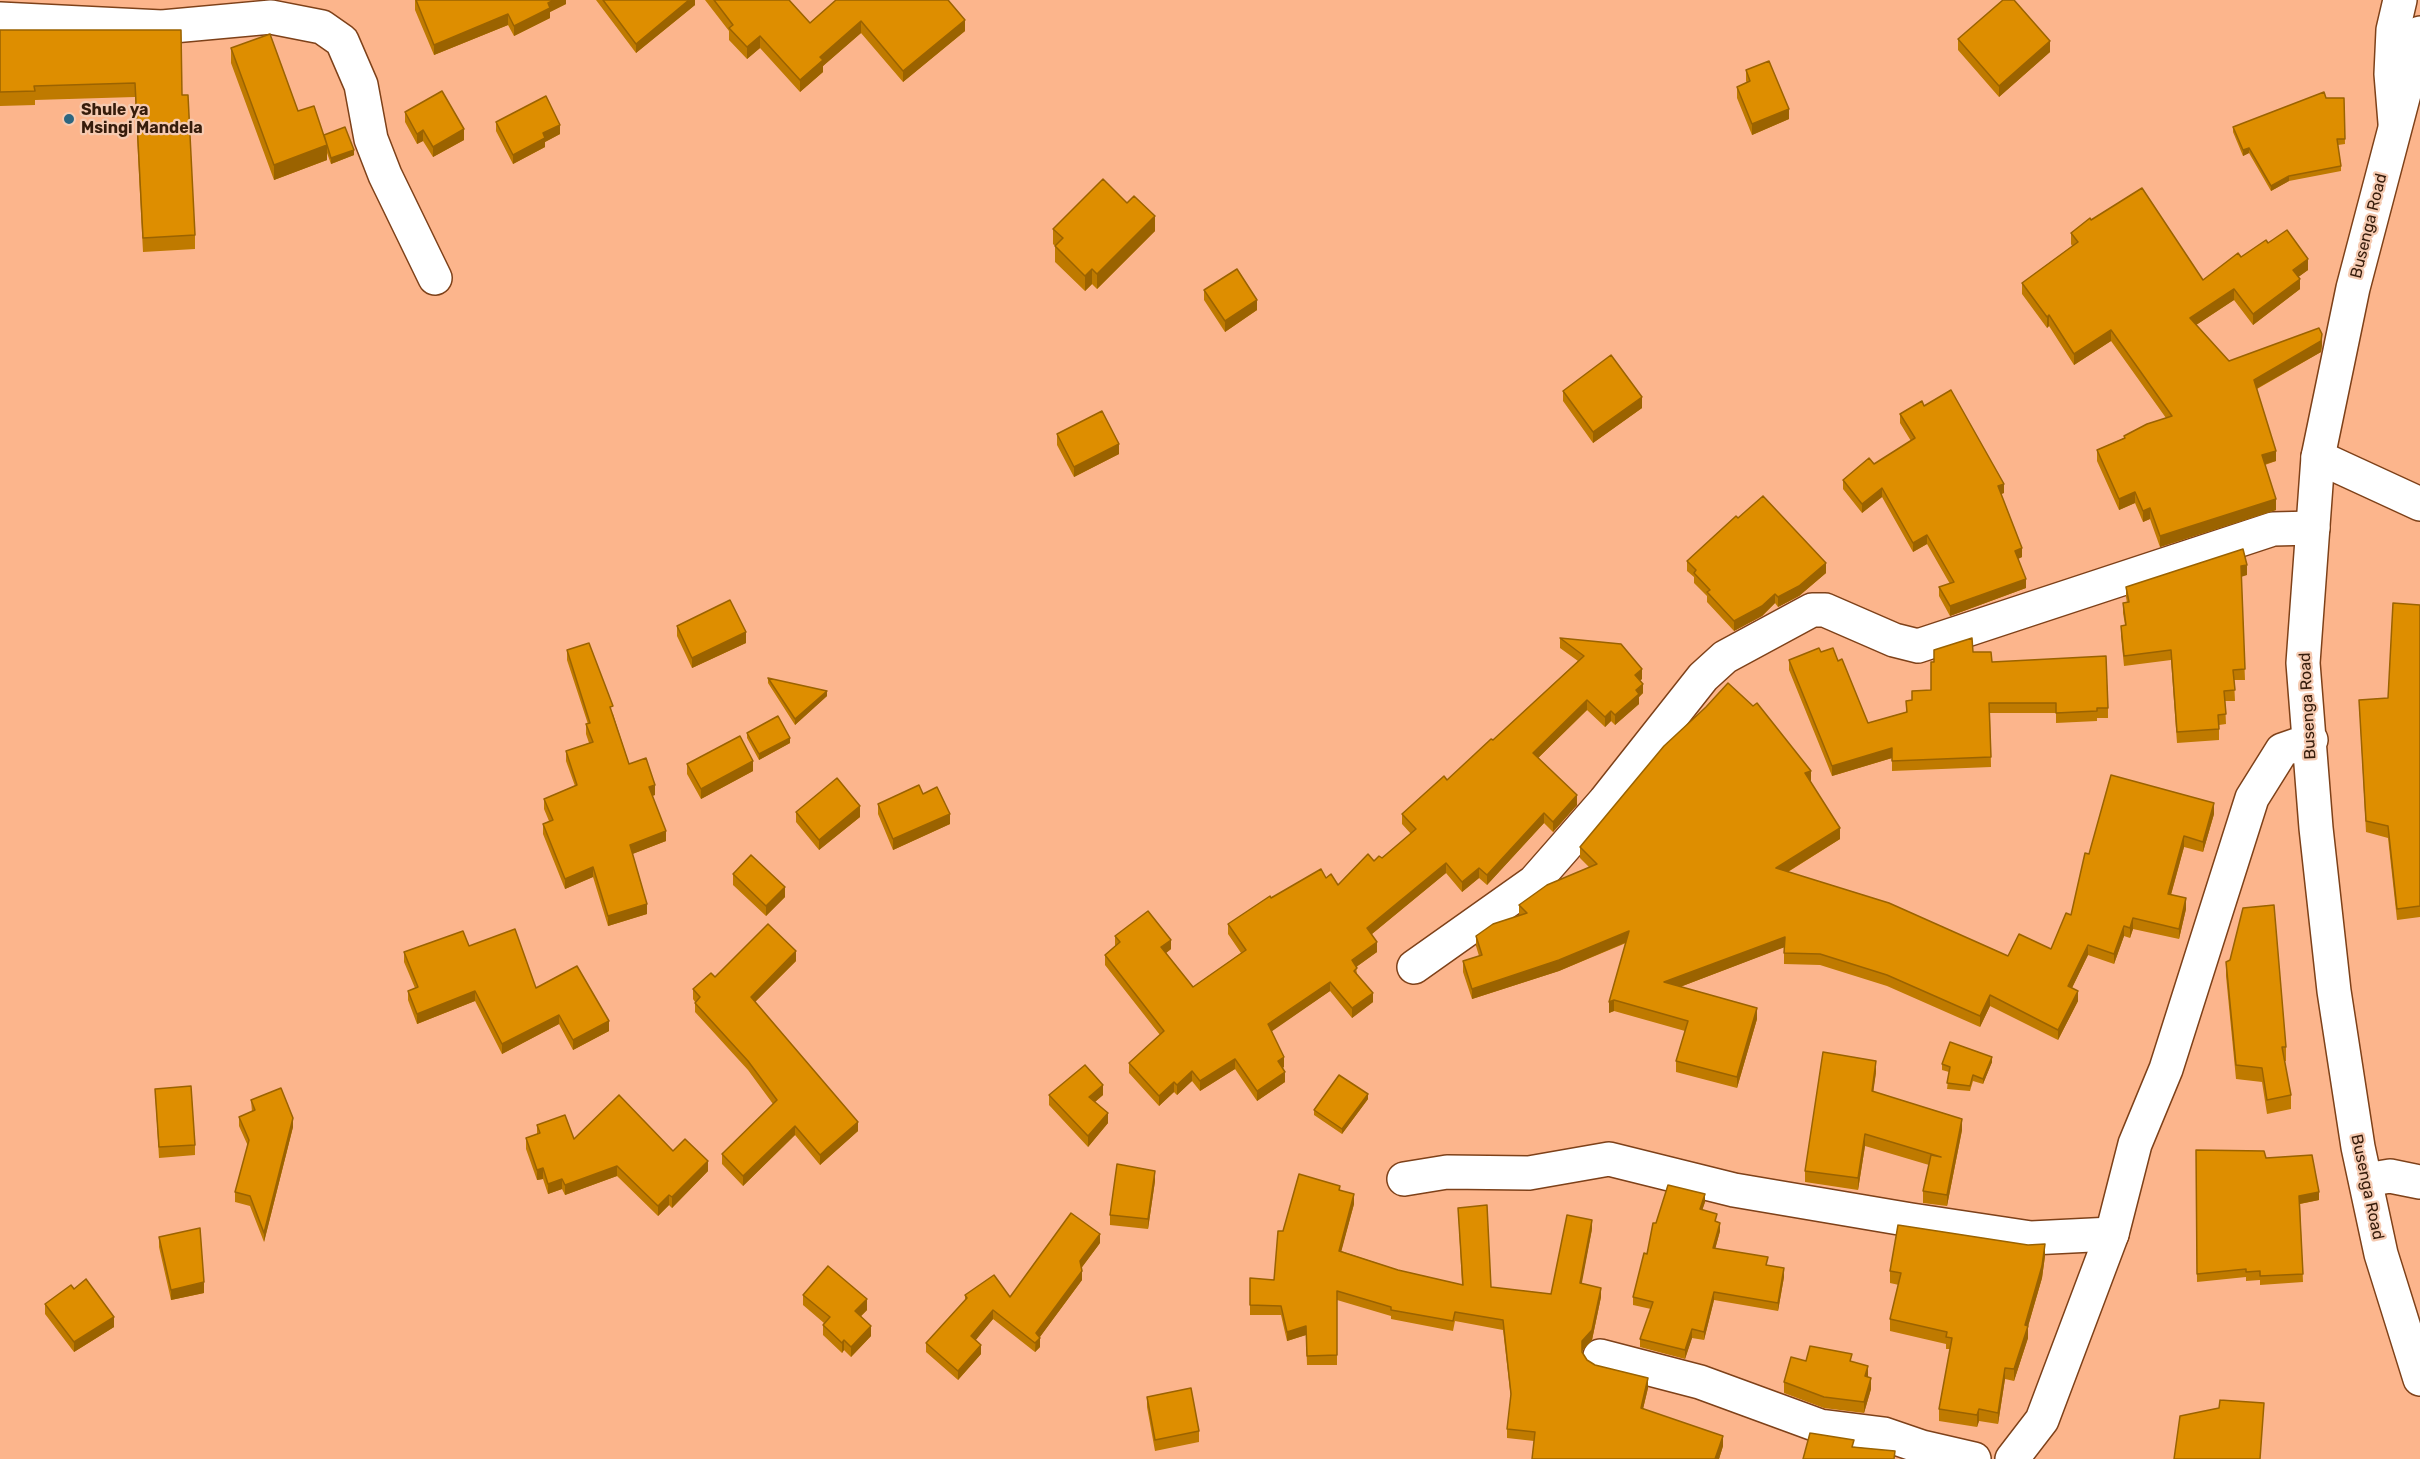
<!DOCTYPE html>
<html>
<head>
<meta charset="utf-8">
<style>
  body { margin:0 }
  canvas { display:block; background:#fcb58c }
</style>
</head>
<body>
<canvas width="2420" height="1459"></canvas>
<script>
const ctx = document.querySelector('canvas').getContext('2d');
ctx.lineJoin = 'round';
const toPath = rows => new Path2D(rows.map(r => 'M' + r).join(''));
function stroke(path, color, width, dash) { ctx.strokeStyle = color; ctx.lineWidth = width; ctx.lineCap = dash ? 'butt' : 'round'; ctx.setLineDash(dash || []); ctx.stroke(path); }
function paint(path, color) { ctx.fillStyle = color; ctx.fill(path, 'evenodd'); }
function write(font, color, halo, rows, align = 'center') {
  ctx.font = font + ' Rubik,sans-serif'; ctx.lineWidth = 4.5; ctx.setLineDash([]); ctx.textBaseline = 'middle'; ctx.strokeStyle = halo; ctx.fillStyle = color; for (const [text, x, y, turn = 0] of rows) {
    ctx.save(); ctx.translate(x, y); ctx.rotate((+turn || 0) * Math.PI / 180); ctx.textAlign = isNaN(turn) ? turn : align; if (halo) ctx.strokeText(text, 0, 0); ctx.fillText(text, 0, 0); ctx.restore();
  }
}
const minor = toPath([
  [0,19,162,27,271,17,322,27,342,41,361,85,371,139,385,175,435,278],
  [2395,123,2391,74,2393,30,2400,0],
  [2318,457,2420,504],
  [1414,967,1534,882,1605,801,1703,677,1725,657,1812,610,1825,610,1894,640,1918,646,2273,529,2313,528],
  [1404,1179,1447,1172,1529,1173,1609,1159,1734,1190,1911,1220,2031,1238,2112,1234],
  [2366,1180,2390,1176,2420,1182],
  [1600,1356,1700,1382,1820,1426,1884,1434,1922,1447,1974,1459]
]);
const tertiary = toPath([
  [2420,33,2353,288,2318,457,2303,663,2316,828,2334,991,2358,1147,2381,1254,2420,1379],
  [2012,1459,2042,1420,2112,1234,2135,1144,2166,1069,2252,798,2282,750,2311,740]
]);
stroke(minor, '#7e4119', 36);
stroke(tertiary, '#7e4119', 36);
stroke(minor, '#fff', 33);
stroke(tertiary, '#fff', 33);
paint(toPath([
  [415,0,566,0,566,4,550,12,550,18,514,36,508,25,434,55,415,10],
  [596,0,695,0,695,5,636,53],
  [705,0,789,0,810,23,836,0,965,31,903,82,861,33,823,66,823,72,800,92,760,48,747,59,729,40,729,31],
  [0,30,182,95,195,235,195,249,143,252,135,97,35,100,35,105,0,106],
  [1958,39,2050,52,1999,97,1958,50],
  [231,48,324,135,354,155,331,164,327,153,327,160,274,180,231,63],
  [1746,70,1789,119,1752,135,1737,98,1737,87,1747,83,1746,81],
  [2326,98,2344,98,2345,144,2338,145,2341,166,2341,171,2289,181,2271,191,2249,153,2243,156,2233,132,2233,127],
  [405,112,464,140,433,157,423,141,417,144,405,122],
  [496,122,560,134,545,142,545,147,513,164,496,131],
  [2091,220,2203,280,2241,257,2268,243,2308,270,2298,277,2300,289,2253,325,2234,300,2196,325,2229,361,2322,345,2321,352,2257,389,2276,461,2265,465,2276,510,2160,547,2150,519,2143,522,2135,503,2119,510,2097,461,2097,450,2124,438,2124,436,2166,418,2111,341,2074,365,2049,326,2047,328,2022,294,2022,283,2072,246,2071,244,2071,233],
  [1053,229,1155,231,1097,289,1092,284,1085,291,1055,262,1055,246,1053,244],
  [1204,290,1257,310,1225,332,1204,300],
  [1563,391,1642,408,1593,443,1563,401],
  [1924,406,2004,493,2001,494,2022,557,2018,559,2026,588,1950,616,1939,596,1939,587,1950,584,1927,544,1913,552,1882,497,1862,513,1843,489,1843,480,1874,464,1911,441,1900,423,1900,414],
  [1057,434,1119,454,1074,477,1057,445],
  [1738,518,1826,573,1799,596,1778,607,1775,603,1762,616,1734,631,1707,602,1707,596,1694,583,1694,577,1687,571,1687,561],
  [2247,575,2241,576,2245,680,2234,680,2235,701,2225,701,2226,724,2219,725,2219,740,2177,743,2171,660,2124,666,2121,636,2121,626,2125,625,2123,613,2123,603,2127,603,2126,597,2126,587],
  [2420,605,2420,917,2397,920,2388,838,2366,832,2359,700,2388,698],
  [677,626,746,643,692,668,677,636],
  [1560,638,1642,679,1640,680,1643,693,1639,697,1639,704,1615,725,1611,721,1605,727,1587,710,1538,758,1577,805,1553,832,1544,823,1487,885,1479,878,1462,892,1446,873,1372,934,1377,952,1356,967,1357,974,1373,1002,1352,1018,1330,991,1271,1031,1284,1067,1282,1068,1285,1082,1257,1101,1235,1069,1200,1091,1192,1081,1177,1095,1174,1092,1159,1106,1129,1073,1129,1063,1160,1035,1105,965,1105,955,1115,946,1115,936,1171,949,1166,953,1193,987,1241,953,1228,934,1228,924,1271,898,1338,885,1374,861,1382,858,1411,834,1402,824,1402,814,1447,780,1493,740,1578,661,1560,648],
  [567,650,613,714,629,764,655,795,652,796,666,841,632,854,647,914,608,926,593,877,565,889,543,834,543,824,549,821,544,809,544,799,575,786,566,761,566,751,589,743,586,734,586,724,588,724,567,660],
  [1821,652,1838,661,1868,723,1906,712,1906,701,1912,700,1931,690,1934,662,1973,652,1992,662,2108,708,2108,718,2097,718,2097,721,2056,723,2056,713,1990,713,1991,767,1892,771,1892,758,1832,776,1789,670,1789,660],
  [768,678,827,696,795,725,768,683],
  [747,733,790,743,759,760,747,738],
  [687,764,753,771,701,799,687,774],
  [1811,782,1840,839,1788,872,2008,956,2051,949,2071,915,2089,854,2214,814,2203,852,2184,847,2171,895,2186,909,2179,939,2133,929,2130,938,2124,936,2114,964,2088,955,2072,988,2078,1001,2058,1040,1990,1006,1980,1027,1887,986,1820,965,1784,964,1784,947,1680,987,1757,1019,1737,1088,1676,1072,1676,1061,1685,1031,1614,1011,1609,1013,1626,943,1559,971,1472,999,1463,972,1463,961,1479,956,1476,946,1476,936,1519,915,1519,905,1589,867,1580,858,1580,847],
  [923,794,950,824,893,850,878,814,878,804],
  [796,812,860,817,819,850,796,822],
  [733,874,785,897,766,916,733,885],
  [469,946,536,988,609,1031,573,1050,559,1024,502,1054,475,1001,417,1024,408,1000,408,991,415,988,404,962,404,952],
  [2230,960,2286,1047,2286,1061,2284,1061,2291,1095,2291,1109,2267,1114,2262,1082,2236,1079,2226,976,2226,962],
  [796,961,755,1002,858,1131,820,1165,795,1135,743,1186,722,1164,722,1154,773,1104,748,1070,695,1012,695,1002,693,999,693,989,715,977],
  [1992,1062,1983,1084,1973,1081,1970,1091,1947,1089,1949,1072,1942,1070,1942,1064],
  [1876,1072,1873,1091,1962,1130,1947,1206,1923,1203,1923,1191,1929,1165,1865,1146,1858,1190,1805,1182,1805,1171],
  [155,1089,195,1145,195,1155,159,1158],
  [1049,1095,1103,1095,1095,1102,1108,1123,1088,1147,1049,1105],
  [1368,1099,1342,1134,1314,1115,1314,1110],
  [251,1100,293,1127,264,1242,250,1206,235,1202,235,1192,248,1146,239,1126,239,1117,252,1112],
  [537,1125,574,1139,673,1151,708,1171,672,1208,669,1205,658,1216,617,1176,565,1195,562,1189,548,1194,543,1179,537,1180,526,1149,526,1138,537,1134],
  [2196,1150,2266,1158,2319,1200,2300,1204,2303,1282,2260,1285,2260,1280,2246,1281,2246,1277,2197,1282],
  [1155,1181,1148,1229,1110,1225,1110,1215],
  [1340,1190,1354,1204,1341,1251,1398,1270,1462,1285,1458,1208,1491,1287,1551,1294,1592,1229,1581,1284,1601,1297,1592,1340,1582,1351,1582,1352,1587,1360,1595,1365,1648,1388,1643,1409,1723,1446,1719,1459,1532,1459,1534,1441,1507,1438,1507,1429,1511,1399,1503,1330,1455,1321,1453,1331,1391,1319,1391,1316,1337,1300,1337,1365,1307,1365,1306,1335,1287,1341,1281,1315,1250,1315,1250,1278,1274,1280,1283,1231],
  [1705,1202,1702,1210,1717,1222,1720,1231,1715,1249,1767,1266,1784,1277,1778,1311,1714,1300,1704,1340,1692,1338,1685,1359,1640,1347,1640,1339,1651,1309,1633,1305,1633,1297,1656,1223],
  [159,1237,204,1293,171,1300,159,1247],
  [1100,1243,1081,1268,1082,1280,1039,1338,1040,1347,1035,1352,993,1319,975,1340,981,1354,958,1380,926,1352,926,1343,965,1300,965,1295,1010,1297],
  [2045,1256,2042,1278,2028,1326,2028,1338,2014,1381,2005,1379,1998,1424,1979,1421,1977,1427,1939,1421,1939,1409,1950,1349,1946,1349,1946,1344,1890,1331,1890,1319,1899,1285,1890,1283,1890,1271],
  [803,1295,867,1310,861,1316,871,1336,851,1357,844,1350,842,1353,823,1335,823,1325,824,1323,803,1305],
  [45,1304,114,1327,74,1352,45,1314],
  [1806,1361,1852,1362,1868,1377,1871,1389,1864,1413,1824,1408,1784,1393,1784,1382],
  [1147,1397,1199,1431,1199,1442,1155,1451,1147,1407]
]), '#bf7a00');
paint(toPath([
  [554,0,566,0,566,4,550,12,550,18,514,36,514,26],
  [689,0,695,0,695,5,636,53,636,44],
  [508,14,508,25,434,55,434,45],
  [965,20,965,31,903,82,903,71],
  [861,21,861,33,823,66,823,72,800,92,800,80,820,57],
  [760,36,760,48,747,59,747,47],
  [2050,41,2050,52,1999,97,1999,86],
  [1789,109,1789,119,1752,135,1752,124],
  [560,125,560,134,545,142,545,147,513,164,513,155,543,133],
  [464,129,464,140,433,157,433,147],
  [423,130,423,141,417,144,417,134],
  [327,145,327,160,274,180,274,165],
  [2249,148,2249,153,2243,156,2243,150],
  [354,150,354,155,331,164,331,158],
  [2289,176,2289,181,2271,191,2271,186],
  [1155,216,1155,231,1097,289,1097,274],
  [2308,259,2308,270,2293,281,2293,270],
  [1092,269,1092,284,1085,291,1085,276],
  [2300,279,2300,289,2253,325,2253,314],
  [2234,289,2234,300,2190,329,2190,318],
  [1257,300,1257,310,1225,332,1225,321],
  [2049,315,2049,326,2047,328,2047,317],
  [2111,330,2111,341,2074,365,2074,354],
  [2322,334,2322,345,2321,352,2254,390,2254,380],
  [1642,397,1642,408,1593,443,1593,432],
  [1119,444,1119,454,1074,477,1074,467],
  [2276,451,2276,461,2262,465,2262,455],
  [2004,484,2004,493,1998,495,1998,486],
  [1882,488,1882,497,1862,513,1862,504],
  [2135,492,2135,503,2119,510,2119,499],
  [2276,499,2276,510,2160,547,2160,536],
  [2150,508,2150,519,2143,522,2143,511],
  [1927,535,1927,544,1913,552,1913,543],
  [2022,548,2022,557,2015,560,2015,551],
  [1826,563,1826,573,1799,596,1778,607,1778,597],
  [2247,565,2247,575,2241,577,2241,566],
  [2026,579,2026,588,1950,616,1950,606],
  [1775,594,1775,603,1762,616,1734,631,1734,621],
  [746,632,746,643,692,668,692,658],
  [1642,669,1642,679,1635,685,1635,675],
  [1643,684,1643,693,1639,697,1639,704,1615,725,1615,715,1636,690],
  [827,691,827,696,795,725,795,719],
  [1587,700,1587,710,1533,763,1533,753],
  [1611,711,1611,721,1605,727,1605,717],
  [790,738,790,743,759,760,759,754],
  [1892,748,1892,758,1832,776,1832,766],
  [753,761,753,771,701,799,701,789],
  [1811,771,1811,782,1805,773],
  [655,785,655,795,649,797,649,787],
  [1577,795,1577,805,1553,832,1553,822],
  [2214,803,2214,814,2203,852,2203,842],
  [860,806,860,817,819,850,819,840],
  [1544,813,1544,823,1487,885,1487,875],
  [950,814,950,824,893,850,893,839],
  [1840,828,1840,839,1776,879,1776,868],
  [666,831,666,841,630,855,630,845],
  [2184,836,2184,847,2168,905,2168,894],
  [1446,863,1446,873,1367,938,1367,928],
  [593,867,593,877,565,889,565,879],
  [1479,868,1479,878,1462,892,1462,882],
  [785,887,785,897,766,916,766,906],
  [2186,898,2186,909,2179,939,2179,929],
  [647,904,647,914,608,926,608,916],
  [2133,918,2133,929,2130,938,2130,928],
  [2124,926,2124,936,2114,964,2114,954],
  [1629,931,1629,941,1559,971,1472,999,1472,989],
  [1785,937,1785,947,1664,993,1664,982],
  [1171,940,1171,949,1161,957,1161,947],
  [1377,942,1377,952,1352,970,1352,960],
  [2088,945,2088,955,2068,996,2068,986],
  [796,951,796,961,751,1006,751,997],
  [1330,982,1330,991,1268,1034,1268,1024],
  [475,991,475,1001,417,1024,417,1014],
  [2078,991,2078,1001,2058,1040,2058,1030],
  [1373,993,1373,1002,1352,1018,1352,1008],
  [1990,995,1990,1006,1980,1027,1980,1016],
  [1614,1000,1614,1011,1609,1013,1609,1002],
  [1757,1008,1757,1019,1737,1088,1737,1077],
  [559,1015,559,1024,502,1054,502,1044],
  [609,1021,609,1031,573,1050,573,1040],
  [1284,1057,1284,1067,1278,1071,1278,1061],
  [1992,1057,1992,1062,1983,1084,1983,1079],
  [1235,1059,1235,1069,1200,1091,1200,1081],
  [1876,1061,1876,1072,1872,1102,1872,1091],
  [1192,1071,1192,1081,1177,1095,1177,1085],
  [1285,1072,1285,1082,1257,1101,1257,1091],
  [1174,1082,1174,1092,1159,1106,1159,1096],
  [1103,1085,1103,1095,1089,1107,1089,1097],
  [1368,1094,1368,1099,1342,1134,1342,1129],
  [1108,1113,1108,1123,1088,1147,1088,1136],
  [293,1118,293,1127,264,1242,264,1233],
  [1962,1119,1962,1130,1947,1206,1947,1195],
  [858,1122,858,1131,820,1165,820,1155],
  [795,1126,795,1135,743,1186,743,1176],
  [1865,1134,1865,1146,1858,1190,1858,1178],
  [708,1161,708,1171,672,1208,672,1197],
  [617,1166,617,1176,565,1195,565,1185],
  [543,1168,543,1179,537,1180,537,1170],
  [1155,1171,1155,1181,1148,1229,1148,1219],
  [562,1179,562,1189,548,1194,548,1184],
  [2319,1192,2319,1200,2299,1204,2299,1196],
  [1354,1194,1354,1204,1339,1260,1339,1251],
  [1705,1194,1705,1202,1700,1217,1700,1209],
  [669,1195,669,1205,658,1216,658,1206],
  [1592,1220,1592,1229,1580,1293,1580,1283],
  [1720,1223,1720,1231,1713,1257,1713,1248],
  [1100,1234,1100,1243,1080,1270,1080,1261],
  [2045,1244,2045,1256,2042,1278,2025,1337,2025,1325],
  [1784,1268,1784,1277,1778,1311,1778,1303],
  [1082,1271,1082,1280,1037,1341,1040,1338,1040,1347,1035,1352,1036,1333],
  [204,1282,204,1293,171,1300,171,1290],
  [1601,1288,1601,1297,1592,1340,1582,1351,1582,1341],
  [1714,1292,1714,1300,1704,1340,1704,1332],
  [867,1299,867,1310,855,1322,855,1311],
  [993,1310,993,1319,971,1346,971,1336],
  [114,1317,114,1327,74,1352,74,1342],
  [871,1326,871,1336,851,1357,851,1347],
  [1306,1326,1306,1335,1287,1341,1287,1332],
  [2028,1326,2028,1338,2014,1381,2014,1369],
  [1692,1329,1692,1338,1685,1359,1685,1350],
  [844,1340,844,1350,842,1353,842,1343],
  [981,1345,981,1354,958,1380,958,1371],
  [1868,1366,1868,1377,1865,1387,1865,1376],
  [2005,1368,2005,1379,1998,1424,1998,1413],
  [1648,1378,1648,1388,1641,1417,1641,1408],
  [1871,1378,1871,1389,1864,1413,1864,1402],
  [1979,1409,1979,1421,1977,1427,1977,1415],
  [1723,1436,1723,1446,1719,1459,1715,1459]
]), '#9b6300');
const building = toPath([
  [416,0,554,0,548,3,550,8,514,26,508,14,434,45,416,0],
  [603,0,689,0,636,44,603,0],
  [714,0,789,0,810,23,836,0,948,0,965,20,903,71,861,21,820,57,823,60,800,80,760,36,747,47,729,28,733,25,714,0],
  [2003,0,2014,0,2050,41,1999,86,1958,39,2003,0],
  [0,30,181,30,182,95,188,95,195,235,143,238,135,83,34,86,35,91,0,92,0,30],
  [270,34,298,111,314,106,327,145,274,165,231,48,270,34],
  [1769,61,1789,109,1752,124,1737,87,1750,81,1746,70,1769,61],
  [442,91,464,129,433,147,423,130,417,134,405,112,442,91],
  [2324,92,2326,98,2344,98,2345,139,2337,139,2341,166,2289,176,2271,186,2249,148,2243,150,2233,127,2324,92],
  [546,96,560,125,543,133,545,138,513,155,496,122,546,96],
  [345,127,354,150,331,158,324,135,345,127],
  [1103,179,1127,203,1134,196,1155,216,1097,274,1092,269,1085,276,1055,246,1063,238,1053,229,1103,179],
  [2142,188,2203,280,2238,253,2241,257,2266,240,2268,243,2287,230,2308,259,2293,270,2300,279,2253,314,2234,289,2190,318,2229,361,2319,328,2322,334,2321,341,2254,380,2276,451,2262,455,2276,499,2160,536,2150,508,2143,511,2135,492,2119,499,2097,450,2125,438,2124,436,2147,424,2172,416,2111,330,2074,354,2049,315,2047,317,2022,283,2078,242,2071,233,2090,218,2091,220,2142,188],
  [1237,269,1257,300,1225,321,1204,290,1237,269],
  [1611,355,1642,397,1593,432,1563,391,1611,355],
  [1951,390,2004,484,1998,486,2022,548,2015,551,2026,579,1950,606,1939,587,1954,582,1927,535,1913,543,1882,488,1862,504,1843,480,1869,458,1874,464,1915,438,1900,414,1922,401,1924,406,1951,390],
  [1102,411,1119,444,1074,467,1057,434,1102,411],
  [1763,496,1826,563,1799,586,1778,597,1775,594,1762,606,1734,621,1707,592,1710,590,1694,573,1696,570,1687,561,1736,516,1738,518,1763,496],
  [2243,549,2247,565,2241,566,2245,669,2233,670,2235,690,2224,691,2226,714,2218,715,2219,729,2177,732,2171,650,2124,656,2121,626,2126,625,2123,603,2129,602,2126,587,2243,549],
  [730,600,746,632,692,658,677,626,730,600],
  [2393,603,2420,605,2420,906,2397,909,2388,826,2366,821,2359,700,2388,698,2393,603],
  [1560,638,1621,644,1642,669,1635,675,1643,684,1636,690,1639,694,1615,715,1611,711,1605,717,1587,700,1533,753,1577,795,1553,822,1544,813,1487,875,1479,868,1462,882,1446,863,1367,928,1377,942,1352,960,1357,968,1354,971,1373,993,1352,1008,1330,982,1268,1024,1284,1057,1278,1061,1285,1072,1257,1091,1235,1059,1200,1081,1192,1071,1177,1085,1174,1082,1159,1096,1129,1063,1164,1031,1105,955,1120,942,1115,936,1148,911,1171,940,1161,947,1193,987,1246,950,1228,924,1270,896,1271,898,1321,869,1326,878,1331,874,1338,885,1368,854,1374,861,1379,856,1382,858,1416,829,1402,814,1444,776,1447,780,1491,739,1493,740,1584,656,1560,638],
  [1972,638,1973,652,1991,652,1992,662,2106,656,2108,708,2097,708,2097,711,2056,713,2056,703,1989,703,1991,757,1892,761,1892,748,1832,766,1789,660,1819,648,1821,652,1833,648,1838,661,1842,659,1868,723,1907,712,1906,701,1912,700,1912,691,1931,690,1931,662,1934,662,1934,650,1972,638],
  [589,643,613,706,610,707,629,764,646,758,655,785,649,787,666,831,630,845,647,904,608,916,593,867,565,879,543,824,553,820,544,799,577,785,566,751,593,742,586,724,590,723,567,650,589,643],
  [768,678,827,691,795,719,768,678],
  [1728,683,1753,706,1757,703,1811,771,1805,773,1840,828,1776,868,1889,903,2008,956,2019,934,2051,949,2066,913,2071,915,2085,853,2089,854,2111,775,2214,803,2203,842,2184,836,2168,894,2186,898,2179,929,2133,918,2130,928,2124,926,2114,954,2088,945,2068,986,2078,991,2058,1030,1990,995,1980,1016,1887,975,1820,954,1784,953,1785,937,1664,982,1757,1008,1737,1077,1676,1061,1688,1021,1614,1000,1609,1002,1629,931,1559,960,1472,989,1463,961,1482,955,1476,936,1493,924,1527,913,1519,905,1547,885,1597,864,1580,847,1664,746,1706,707,1728,683],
  [778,716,790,738,759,754,747,733,778,716],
  [740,736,753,761,701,789,687,764,740,736],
  [837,778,860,806,819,840,796,812,837,778],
  [919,785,923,794,937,787,950,814,893,839,878,804,919,785],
  [751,855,785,887,766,906,733,874,751,855],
  [2274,905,2286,1047,2282,1047,2291,1095,2267,1100,2262,1068,2236,1065,2226,962,2230,960,2243,908,2274,905],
  [768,924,796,951,751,997,858,1122,820,1155,795,1126,743,1176,722,1154,777,1100,748,1061,695,1003,700,997,693,989,711,973,715,977,768,924],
  [515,929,536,988,577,966,609,1021,573,1040,559,1015,502,1044,475,991,417,1014,408,991,418,987,404,952,463,931,469,946,515,929],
  [1950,1042,1992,1057,1983,1079,1973,1075,1970,1086,1947,1083,1950,1067,1942,1064,1950,1042],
  [1823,1052,1876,1061,1872,1091,1962,1119,1947,1195,1923,1191,1931,1155,1941,1157,1865,1134,1858,1178,1805,1171,1823,1052],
  [1085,1065,1103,1085,1089,1097,1108,1113,1088,1136,1049,1095,1085,1065],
  [1339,1075,1368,1094,1342,1129,1314,1110,1339,1075],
  [191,1086,195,1145,159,1147,155,1089,191,1086],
  [281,1088,293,1118,264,1233,250,1196,235,1192,249,1140,239,1117,255,1110,251,1100,281,1088],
  [619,1095,673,1151,685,1139,708,1161,672,1197,669,1195,658,1206,617,1166,565,1185,562,1179,548,1184,543,1168,537,1170,526,1138,540,1133,537,1125,565,1115,574,1139,619,1095],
  [2196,1150,2264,1151,2266,1158,2312,1155,2319,1192,2299,1196,2303,1274,2260,1276,2260,1271,2246,1272,2246,1269,2197,1274,2196,1150],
  [1117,1164,1155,1171,1148,1219,1110,1215,1117,1164],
  [1299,1174,1340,1186,1339,1190,1354,1194,1339,1251,1398,1270,1463,1285,1458,1208,1487,1205,1491,1287,1551,1294,1567,1215,1592,1220,1580,1283,1601,1288,1592,1330,1582,1341,1582,1352,1587,1360,1595,1365,1648,1378,1641,1408,1723,1436,1715,1459,1532,1459,1535,1432,1507,1429,1511,1394,1503,1320,1455,1312,1453,1321,1391,1310,1391,1307,1337,1291,1337,1355,1307,1356,1306,1326,1287,1332,1281,1306,1250,1305,1250,1278,1274,1280,1278,1231,1283,1231,1299,1174],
  [1668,1185,1705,1194,1700,1209,1717,1214,1715,1221,1720,1223,1713,1248,1768,1257,1766,1265,1784,1268,1778,1303,1714,1292,1704,1332,1692,1329,1685,1350,1640,1339,1653,1302,1633,1297,1644,1253,1647,1254,1653,1223,1656,1223,1668,1185],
  [1071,1213,1100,1234,1080,1261,1082,1271,1036,1333,1040,1338,1035,1343,993,1310,971,1336,981,1345,958,1371,926,1343,967,1298,965,1295,994,1275,1010,1297,1071,1213],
  [1898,1225,2028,1245,2045,1244,2042,1266,2025,1325,2028,1326,2014,1369,2005,1368,1998,1413,1979,1409,1977,1415,1939,1409,1952,1338,1946,1337,1947,1332,1890,1319,1901,1273,1890,1271,1898,1225],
  [200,1228,204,1282,171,1290,159,1237,200,1228],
  [828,1266,867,1299,855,1311,871,1326,851,1347,844,1340,842,1343,823,1325,830,1317,803,1295,828,1266],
  [86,1279,114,1317,74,1342,45,1304,71,1285,74,1289,86,1279],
  [1810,1346,1852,1354,1850,1361,1868,1366,1865,1376,1871,1378,1864,1402,1824,1397,1784,1382,1791,1357,1806,1361,1810,1346],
  [1191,1388,1199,1431,1155,1440,1147,1397,1191,1388],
  [2220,1400,2264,1403,2260,1459,2174,1459,2180,1416,2219,1408,2220,1400],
  [1810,1433,1854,1440,1852,1447,1895,1451,1894,1459,1803,1459,1810,1433]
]);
paint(building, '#de8e00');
stroke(building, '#9b6300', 1.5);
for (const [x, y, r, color] of [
  [69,119,6,"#2d6680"]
]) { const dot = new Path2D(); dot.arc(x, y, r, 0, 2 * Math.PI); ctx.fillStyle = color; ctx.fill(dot); stroke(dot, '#f5cab1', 2); }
write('bold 16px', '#361c0b', '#f5cab1', [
  ["Shule ya",81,110],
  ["Msingi Mandela",81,128]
], 'left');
write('16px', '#361c0b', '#f5cab1', [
  ["Busenga Road",2369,226,-76],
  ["Busenga Road",2308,706,-93],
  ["Busenga Road",2367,1187,78]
]);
</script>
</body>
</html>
